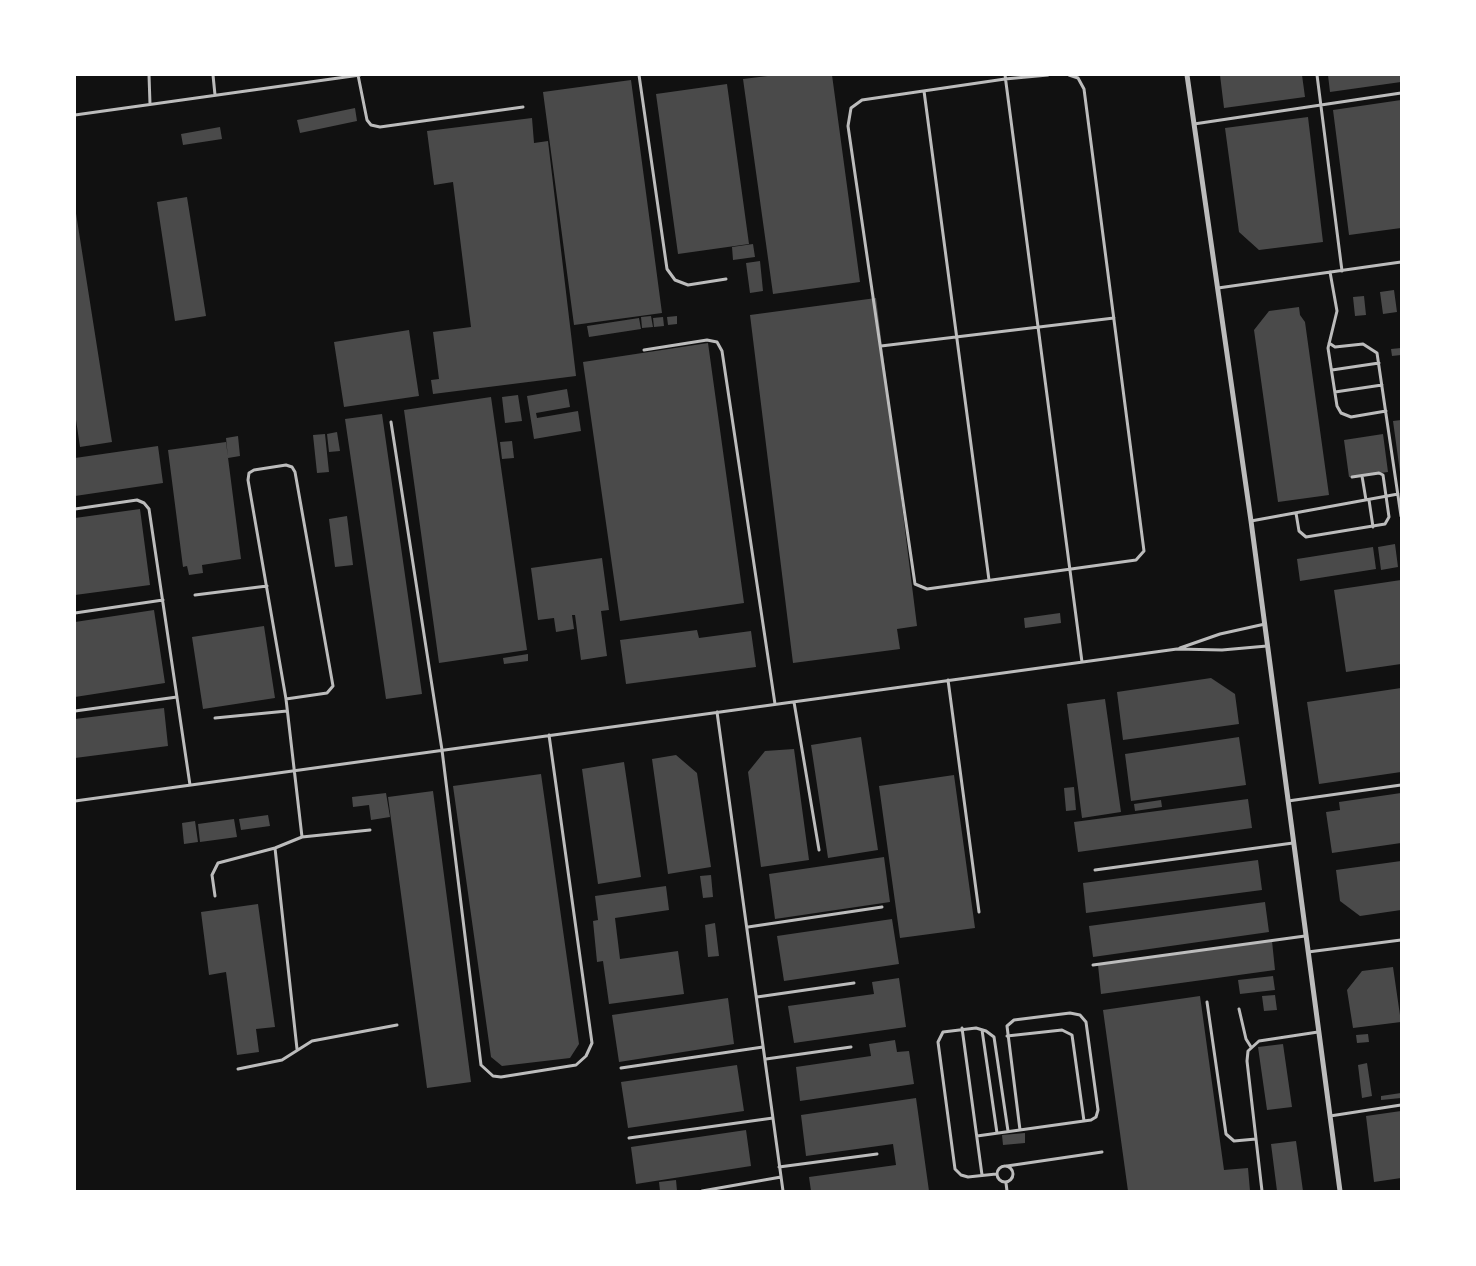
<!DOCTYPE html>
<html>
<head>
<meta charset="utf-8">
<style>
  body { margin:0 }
  #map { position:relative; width:1476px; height:1266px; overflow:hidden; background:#111; font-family:Ubuntu,sans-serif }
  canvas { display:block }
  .frame { position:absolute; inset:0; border:76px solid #fff; pointer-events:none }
</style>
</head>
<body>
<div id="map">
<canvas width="1476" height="1266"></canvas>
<div class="frame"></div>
</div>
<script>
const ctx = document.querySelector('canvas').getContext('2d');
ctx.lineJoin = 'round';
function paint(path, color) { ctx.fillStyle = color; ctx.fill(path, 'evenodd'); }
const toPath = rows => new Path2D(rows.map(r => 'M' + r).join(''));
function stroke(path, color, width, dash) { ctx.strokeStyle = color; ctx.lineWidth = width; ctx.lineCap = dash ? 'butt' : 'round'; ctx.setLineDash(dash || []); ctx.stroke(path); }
paint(toPath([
  [776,75,832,75,860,282,773,294,743,79],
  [1220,75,1302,75,1305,97,1224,108],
  [1328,75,1401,75,1401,82,1330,92],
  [631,80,662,313,574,325,543,92],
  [727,84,749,244,678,254,656,94],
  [1401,100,1401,228,1349,235,1333,110],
  [355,108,357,121,300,133,297,120],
  [1308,117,1323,242,1259,250,1239,232,1225,128],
  [532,118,534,143,548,141,576,376,433,394,431,380,439,379,433,332,471,327,453,182,434,185,427,131],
  [220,127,222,139,183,145,181,134],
  [187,197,206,316,175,321,157,202],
  [75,207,112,442,80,447,75,413],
  [753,244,755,257,733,260,732,247],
  [760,261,763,291,750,293,746,263],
  [1394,290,1397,312,1383,314,1380,292],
  [1364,296,1366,315,1355,316,1353,297],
  [876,298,917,626,897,629,900,649,793,663,750,315],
  [1299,307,1300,315,1305,322,1329,495,1278,502,1254,330,1269,311],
  [651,316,653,327,642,328,641,317],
  [677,316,677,324,668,325,667,317],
  [663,317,664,326,654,327,653,318],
  [639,318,641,329,589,337,587,326],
  [409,330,419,396,344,407,334,342],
  [708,343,744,603,620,621,583,362],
  [1401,348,1401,355,1392,356,1391,349],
  [567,389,570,407,536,413,537,418,578,411,581,431,534,439,527,396],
  [518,395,522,421,505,423,502,397],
  [491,397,527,650,439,663,404,410],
  [382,414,422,694,386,699,345,419],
  [1401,420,1401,472,1400,472,1393,421],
  [337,432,340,451,329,452,327,434],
  [325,434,329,472,317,473,313,435],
  [1383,434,1388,472,1349,477,1344,440],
  [238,436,240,456,228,458,226,438],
  [512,441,514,458,502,459,500,442],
  [226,442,241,559,202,565,203,573,189,575,187,566,183,567,168,450],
  [158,446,163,483,75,496,75,458],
  [140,509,150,585,75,595,75,518],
  [347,516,353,565,335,567,329,519],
  [1395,544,1398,567,1381,570,1378,547],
  [1373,547,1376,569,1300,581,1297,559],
  [602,558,609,610,601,611,607,656,581,660,575,615,572,615,574,629,556,632,554,618,538,620,531,568],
  [1401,580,1401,664,1346,672,1334,590],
  [154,610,165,683,75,697,75,622],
  [1060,613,1061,623,1025,628,1024,618],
  [264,626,275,698,203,709,192,637],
  [697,630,699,638,751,631,756,667,626,684,620,640],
  [528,654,528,661,504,664,503,658],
  [1211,678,1235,694,1239,724,1123,740,1117,692],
  [1401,688,1401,772,1319,784,1307,702],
  [1105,699,1121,812,1082,818,1067,704],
  [164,708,168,746,75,758,75,719],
  [861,737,878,850,828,858,811,745],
  [1239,737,1246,785,1131,801,1125,754],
  [794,749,809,860,761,867,748,772,765,751],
  [676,755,697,773,711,867,668,874,652,759],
  [624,762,641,877,598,884,582,769],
  [541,774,579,1044,570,1058,502,1066,491,1057,453,786],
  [954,775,975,928,900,938,879,786],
  [1074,787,1076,810,1066,811,1064,788],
  [433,791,471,1082,427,1088,388,797],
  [386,793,390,817,371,820,369,805,353,807,352,797],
  [1401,793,1401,843,1332,853,1326,812,1340,810,1339,802],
  [1248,799,1252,828,1078,852,1074,822],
  [1161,800,1162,807,1135,811,1134,804],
  [268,815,270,826,241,830,239,819],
  [234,819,237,837,200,842,198,824],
  [195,821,198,842,184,844,182,823],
  [884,857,890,902,775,919,769,874],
  [1258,860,1262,890,1086,913,1083,883],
  [1401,861,1401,910,1360,916,1340,901,1336,870],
  [711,875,713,897,703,898,700,876],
  [666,886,669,910,615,918,620,959,678,951,684,994,609,1004,603,961,597,962,593,921,598,920,595,896],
  [1265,902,1269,932,1093,957,1089,926],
  [258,904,275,1027,256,1029,259,1052,237,1055,226,972,209,975,201,912],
  [892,919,899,964,784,981,777,936],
  [715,923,719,956,708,957,705,925],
  [1272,941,1275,970,1101,994,1098,965],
  [1393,967,1401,1022,1353,1028,1347,990,1362,971],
  [1273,976,1275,990,1240,994,1238,980],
  [899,978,906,1027,794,1043,788,1006,874,994,872,982],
  [1275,995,1277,1010,1264,1011,1262,996],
  [1200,996,1224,1170,1248,1168,1250,1191,1128,1191,1103,1010],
  [728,998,734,1044,619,1062,612,1015],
  [1368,1034,1369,1042,1357,1043,1356,1035],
  [895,1040,897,1052,909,1051,914,1084,800,1101,796,1067,871,1056,869,1044],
  [1283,1044,1292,1107,1267,1110,1258,1047],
  [1367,1063,1372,1096,1362,1098,1358,1065],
  [737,1065,744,1111,628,1128,621,1082],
  [1401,1093,1401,1098,1381,1100,1381,1096],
  [916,1098,929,1191,811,1191,809,1177,896,1165,893,1144,806,1156,801,1115],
  [1401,1111,1401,1178,1374,1182,1366,1116],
  [746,1130,751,1166,636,1184,631,1147],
  [1025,1133,1025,1143,1003,1145,1002,1135],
  [1296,1141,1303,1191,1277,1191,1271,1144],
  [676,1180,677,1191,660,1191,659,1182]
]), '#4a4a4a');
stroke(toPath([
  [149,75,150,104],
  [213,75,215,95],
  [358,75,367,120,371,125,380,127,523,107],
  [639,75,667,269,675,280,688,285,726,279],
  [1005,75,1082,662],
  [1048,75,1005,79,862,100,851,108,848,126,915,584,927,589,1136,560,1144,551,1084,89,1078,78,1069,75],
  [1317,75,1342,271],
  [924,91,989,580],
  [75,115,360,75],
  [1194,124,1401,93],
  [1330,272,1337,311,1328,348,1337,406,1341,413,1351,417,1386,411],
  [1218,288,1401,262],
  [1329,343,1335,347,1363,344,1377,353,1401,516],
  [881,346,1114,318],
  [644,350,707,340,717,342,722,351,775,704],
  [1332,370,1379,363],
  [1335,392,1382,385],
  [391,422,442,750,481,1065,493,1076,501,1077,576,1065,586,1056,592,1043,549,735],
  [1362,476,1366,500],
  [1369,500,1373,527],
  [75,509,137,500,144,503,149,509,190,785],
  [1296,513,1299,531,1306,537,1385,524,1389,517,1383,475,1379,473,1352,477],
  [1251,521,1398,494],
  [195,595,267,586],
  [75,613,163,600],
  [1180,648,1220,634,1265,624],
  [948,680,979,912],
  [286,699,327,693,333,686,295,472,292,467,286,465,254,470,249,473,248,480,286,699,302,837],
  [794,702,819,850],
  [75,711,177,697],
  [717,712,783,1191],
  [215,718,287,711],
  [75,801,1177,649,1222,650,1267,646],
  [1288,801,1401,785],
  [275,848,297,1049],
  [1095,870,1293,843],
  [215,896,212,875,218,863,275,848,302,837,370,830],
  [748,927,882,907],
  [1308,952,1401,940],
  [1093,965,1305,936],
  [757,997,854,983],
  [1207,1002,1226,1134,1234,1141,1256,1139],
  [1239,1009,1246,1039,1251,1047],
  [962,1028,982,1175],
  [982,1030,997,1133],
  [1007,1036,1062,1030,1072,1035,1084,1121],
  [766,1059,851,1047],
  [621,1068,763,1047],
  [238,1069,282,1060,312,1041,397,1025],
  [1330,1116,1401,1105],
  [977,1136,1091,1120,1096,1117,1098,1110,1086,1022,1080,1015,1070,1013,1014,1020,1007,1026,1020,1130],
  [629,1138,773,1118],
  '997 1174a8 8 0 1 1 16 0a8 8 0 1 1-16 0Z',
  [1007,1166,1102,1152],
  [779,1167,877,1154],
  [996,1174,968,1177,961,1175,955,1169,938,1042,943,1032,976,1028,986,1031,994,1037,1008,1131],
  [1006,1183,1007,1191],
  [702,1191,781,1177],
  [1262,1191,1247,1061,1248,1051,1259,1041,1318,1032]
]), '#bcbcbc', 3);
stroke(toPath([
  [1187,75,1251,521,1340,1191]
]), '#bcbcbc', 5);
</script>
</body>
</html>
